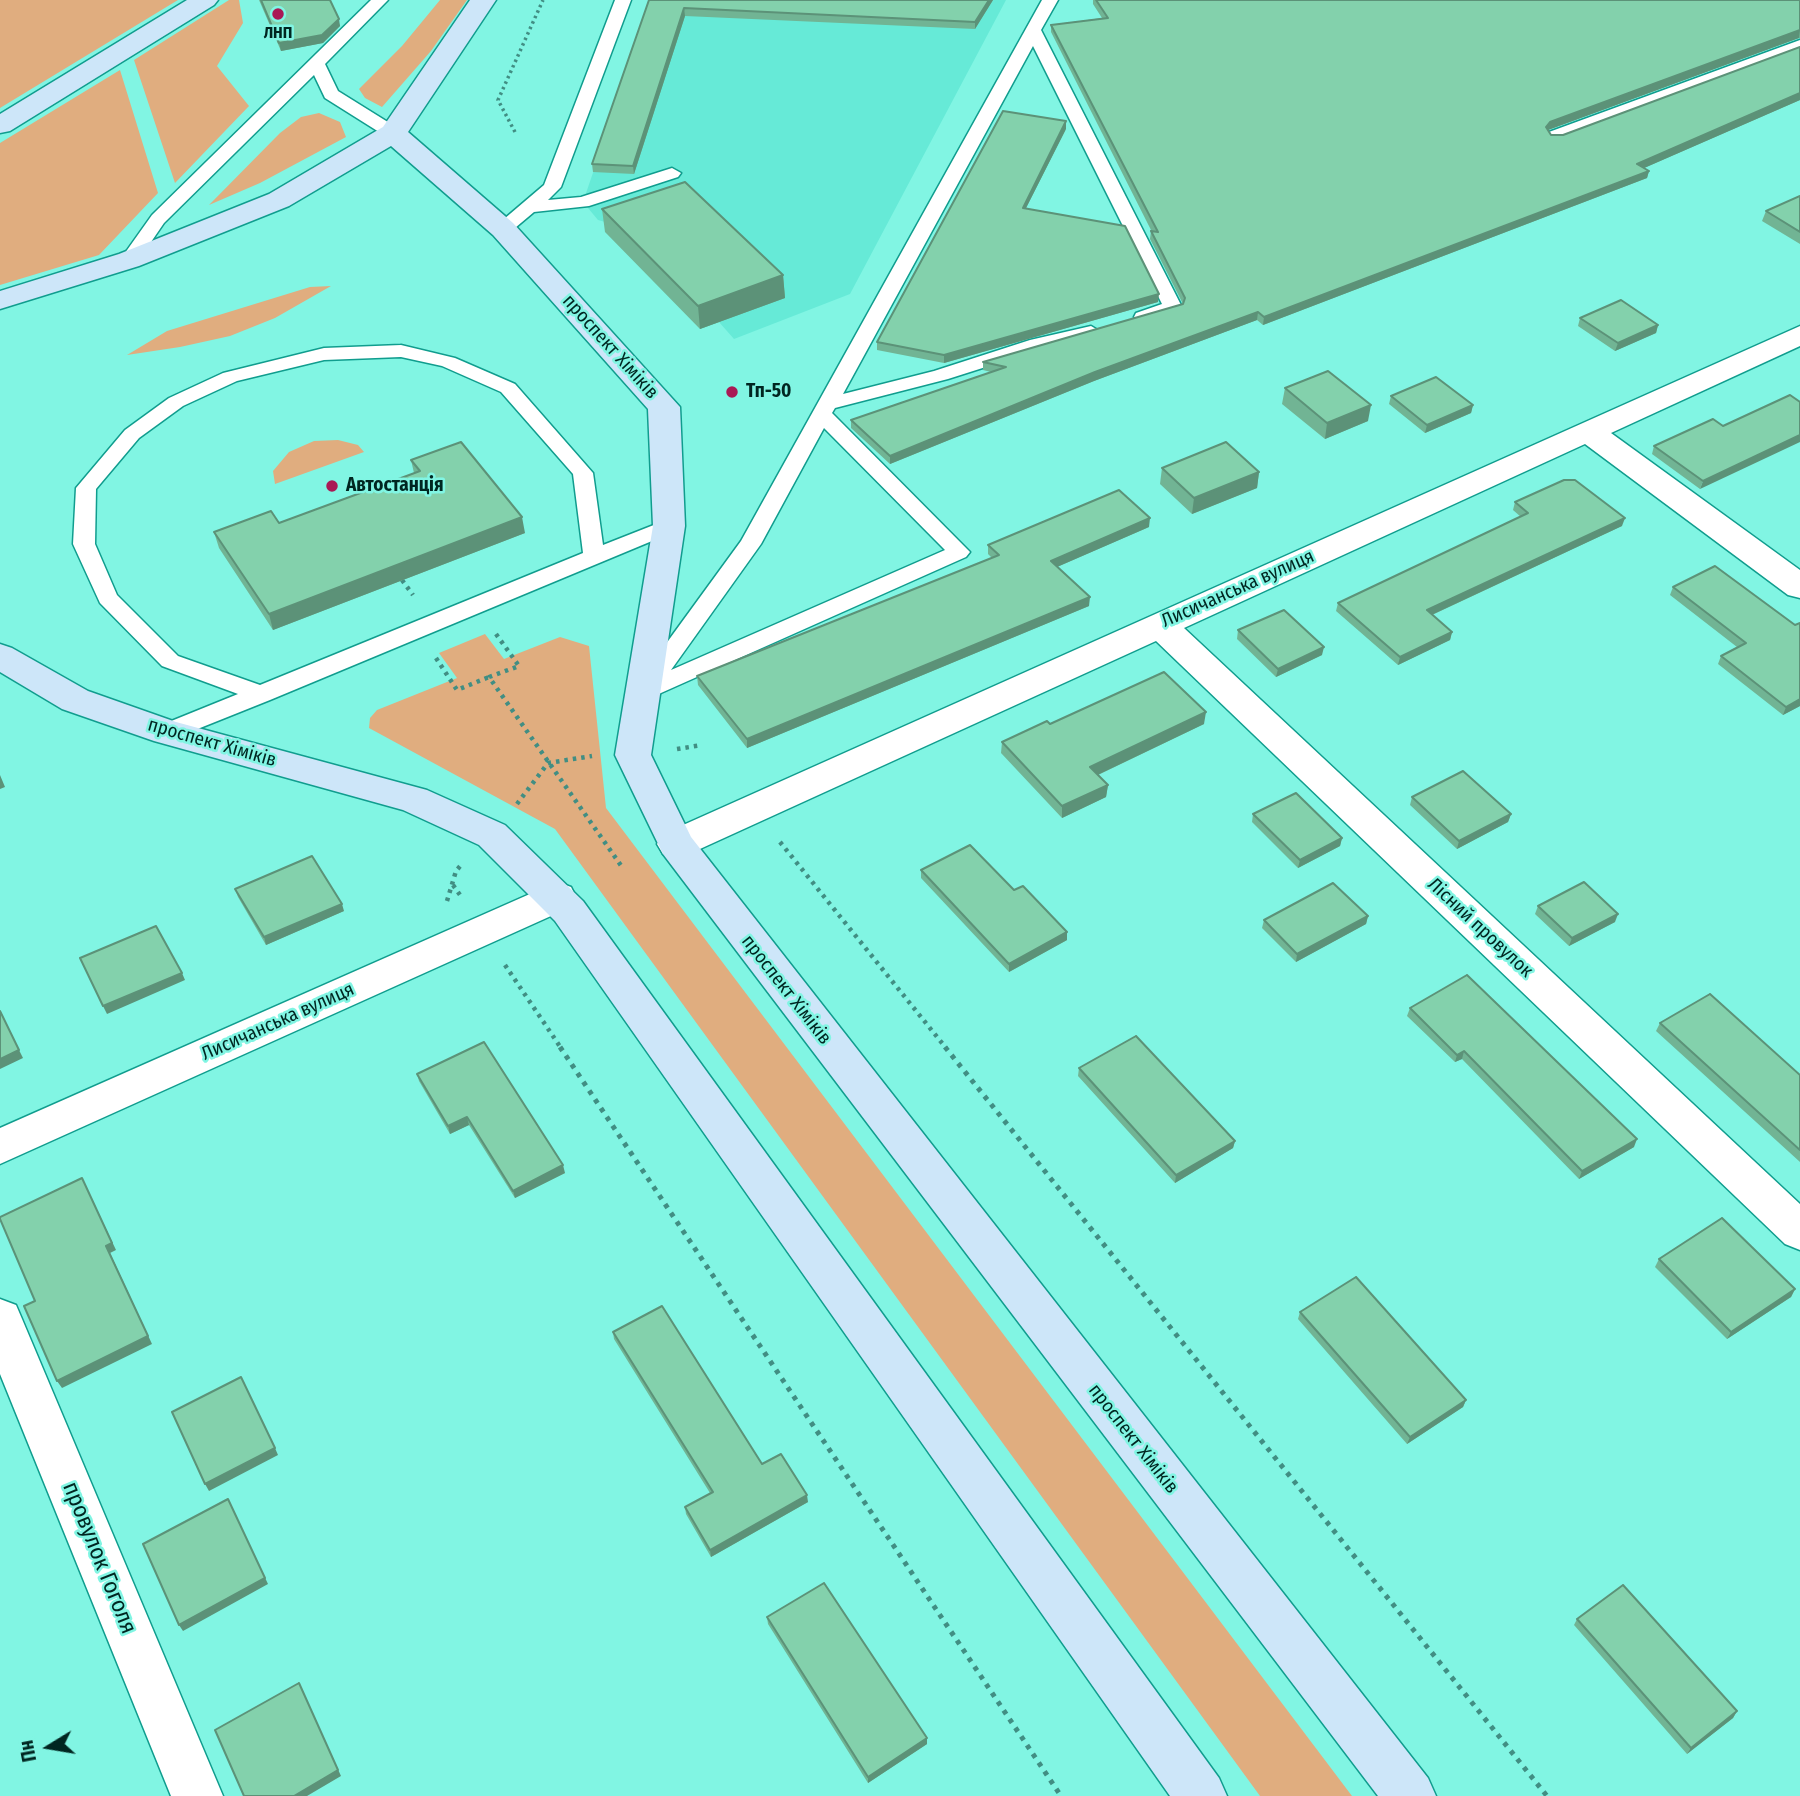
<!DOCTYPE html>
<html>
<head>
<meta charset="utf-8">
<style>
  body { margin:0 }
  #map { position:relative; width:1800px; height:1796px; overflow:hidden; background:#81f5e3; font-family:"Fira Sans Condensed",sans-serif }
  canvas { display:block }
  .north { position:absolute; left:14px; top:1712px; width:70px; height:70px; -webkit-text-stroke:5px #81f5e3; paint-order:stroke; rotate:259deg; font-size:19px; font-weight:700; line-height:28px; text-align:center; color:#002621 }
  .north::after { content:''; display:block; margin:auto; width:24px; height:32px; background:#002621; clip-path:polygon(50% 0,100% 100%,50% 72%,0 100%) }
</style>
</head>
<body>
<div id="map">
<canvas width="1800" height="1796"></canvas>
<div class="north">Пн</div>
</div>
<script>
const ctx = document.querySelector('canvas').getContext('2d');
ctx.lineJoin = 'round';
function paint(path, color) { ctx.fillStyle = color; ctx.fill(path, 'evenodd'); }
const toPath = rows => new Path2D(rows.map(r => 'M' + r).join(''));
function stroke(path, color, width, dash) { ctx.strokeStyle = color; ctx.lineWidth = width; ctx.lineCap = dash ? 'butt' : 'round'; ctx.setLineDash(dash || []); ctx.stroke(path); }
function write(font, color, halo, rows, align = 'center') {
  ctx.font = font + ' "Fira Sans Condensed",sans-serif'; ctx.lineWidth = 5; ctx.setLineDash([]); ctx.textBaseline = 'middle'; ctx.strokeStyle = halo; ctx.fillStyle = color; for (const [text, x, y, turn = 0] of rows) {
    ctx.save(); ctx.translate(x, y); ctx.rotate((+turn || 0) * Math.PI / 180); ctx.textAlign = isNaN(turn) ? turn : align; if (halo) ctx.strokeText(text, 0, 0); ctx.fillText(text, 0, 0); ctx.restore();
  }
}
paint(toPath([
  [652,0,1006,0,850,294,734,339,719,322,700,329,620,226,598,220,583,202]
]), '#66ead7');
paint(toPath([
  [0,0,178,0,0,108],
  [229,0,239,0,243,23,217,66,249,106,175,183,134,60],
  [440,0,467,0,431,51,382,107,365,98,359,89,402,46],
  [120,70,158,193,99,255,0,285,0,143],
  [319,113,340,122,346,137,260,183,209,205,280,133,301,117],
  [331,286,275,318,230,336,180,347,127,355,167,331,310,287],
  [338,440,358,445,364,452,275,484,273,471,289,452,314,441],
  [485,634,504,659,560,637,589,646,606,808,1352,1796,1260,1796,555,829,369,728,370,718,377,710,457,678,439,653]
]), '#e0ad7f');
const lane = toPath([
  [371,0,388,0,325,64,338,91,399,129,402,133,399,137,387,137,325,98,314,75,164,223,136,264,122,264,120,260,152,215,371,0],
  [615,0,631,0,561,187,548,200,581,197,672,168,681,173,678,177,589,206,534,212,509,233,497,233,494,229,497,225,544,185,615,0],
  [1042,0,1058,0,1041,30,1182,307,1180,311,1143,323,1134,317,1136,313,1162,304,1033,46,843,394,934,371,1030,340,1091,326,1101,332,1098,336,1036,351,948,379,835,408,832,413,970,552,966,557,652,697,636,697,633,691,636,685,741,541,1042,0],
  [824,428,945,550,671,670,761,544,824,428],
  [1800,40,1800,51,1561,140,1549,140,1546,136,1549,132,1800,40],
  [401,345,455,358,515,384,593,473,603,545,669,519,679,526,676,531,270,700,175,738,159,738,156,732,159,726,238,694,162,666,100,603,73,544,76,488,125,430,169,398,223,373,324,348,401,345],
  [401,357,442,366,501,392,573,474,583,553,260,685,178,656,117,595,95,544,96,489,139,438,183,406,237,381,324,360,401,357]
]);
const street = toPath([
  [1800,326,1800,346,1611,433,1800,570,1800,598,1788,595,1585,444,1184,628,1800,1204,1800,1250,1785,1244,1156,641,689,854,676,858,663,854,657,844,663,834,1800,326],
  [557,882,571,887,576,897,571,907,0,1164,0,1128,557,882],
  [0,1299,16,1305,22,1319,223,1796,171,1796,0,1374,0,1299]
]);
const secondary = toPath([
  [187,0,218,0,214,5,10,131,0,133,0,114,187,0],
  [470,0,496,0,408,132,513,223,680,407,685,526,651,755,691,837,1428,1778,1436,1796,1378,1796,663,854,615,755,653,526,648,409,493,235,391,146,289,206,139,266,0,309,0,291,119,254,269,194,383,127,470,0],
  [0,644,12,648,88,691,176,722,427,790,505,825,583,901,1219,1778,1227,1796,1170,1796,555,921,479,845,403,810,154,741,62,709,0,672,0,644]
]);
stroke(lane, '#109d8e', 3);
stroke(street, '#109d8e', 3);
stroke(secondary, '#109d8e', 3);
stroke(toPath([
  [515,132,498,100,543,0]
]), '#418e83', 3.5, [2.5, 3.5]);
stroke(toPath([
  [402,580,413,595],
  [496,634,519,666,489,677,622,867],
  [436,658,457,690,489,677],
  [677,749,702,745],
  [517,804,548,763,592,756],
  [780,842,946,1048],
  [453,885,460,895],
  [447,901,456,871,461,865],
  [505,965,561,1048]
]), '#418e83', 4.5, [3.5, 5]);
stroke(toPath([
  [560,1047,1061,1796],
  [945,1047,1547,1796]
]), '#418e83', 5, [4.5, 6]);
paint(lane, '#fff');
paint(street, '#fff');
paint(secondary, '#cde6f9');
paint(toPath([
  [259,0,330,0,340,26,323,43,281,51],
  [649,0,993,0,975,29,685,16,634,174,593,172,592,164],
  [1093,0,1800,0,1800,38,1799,38,1548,130,1551,135,1563,135,1800,47,1800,100,1644,168,1649,171,1647,178,1263,325,1257,320,1094,381,890,464,851,428,851,420,991,372,983,370,983,362,1183,304,1150,239,1151,231,1152,232,1051,32,1051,25,1102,18,1093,4],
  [1066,129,1026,208,1158,302,944,363,877,350,877,342],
  [1800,196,1800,244,1762,221,1766,211],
  [602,209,783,275,785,298,700,329,605,232],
  [1580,318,1658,325,1656,333,1615,351,1578,326],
  [1285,388,1368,421,1325,439,1282,404],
  [1391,396,1473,405,1471,413,1425,433,1389,404],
  [1723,426,1700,489,1652,454,1654,446],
  [411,460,525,533,273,630,219,548,214,532,279,523,414,473],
  [1162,468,1259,472,1257,488,1192,514,1160,484],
  [1515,502,1622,526,1432,615,1452,632,1450,640,1398,665,1336,611,1338,603,1521,517,1513,510],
  [1149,527,1057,567,1089,606,747,748,698,685,697,676,992,558,988,554,988,545],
  [1673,587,1795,625,1800,706,1783,715,1718,664,1721,656,1737,647,1670,595],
  [1238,630,1322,655,1276,677,1237,639],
  [1050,724,1204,724,1098,775,1108,785,1106,797,1062,818,1001,753,1002,742],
  [1412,797,1511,814,1508,822,1457,849,1410,805],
  [1253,814,1342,838,1340,846,1298,868,1252,822],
  [921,870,1014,890,1067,932,1067,940,1009,972,921,878],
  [235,889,344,911,266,945,238,897],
  [1538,906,1615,922,1569,946,1535,914],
  [1368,916,1366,924,1296,962,1262,928,1264,920],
  [1410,1008,1634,1147,1579,1179,1462,1059,1455,1062,1407,1016],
  [1660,1023,1800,1075,1800,1162,1656,1031],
  [1079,1068,1235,1141,1233,1148,1175,1183,1078,1076],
  [417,1074,565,1173,515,1198,469,1125,450,1134,419,1081],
  [1659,1259,1795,1289,1791,1297,1727,1339,1655,1267],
  [1300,1312,1466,1400,1463,1407,1407,1444,1298,1319],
  [613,1332,762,1464,808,1502,711,1557,686,1514,685,1507,710,1493,614,1339],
  [767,1617,927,1738,927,1744,868,1783,768,1624],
  [1577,1619,1737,1711,1733,1718,1687,1754,1574,1625]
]), '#71b494');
paint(toPath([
  [989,0,993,0,975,29,975,22],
  [684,8,685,16,634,174,633,166],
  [339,19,340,26,323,43,281,51,279,43],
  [1800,30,1799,38,1548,130,1546,127,1550,122],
  [1800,93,1800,100,1635,172,1637,164],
  [1066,121,1066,129,1022,216,1023,208],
  [1649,171,1647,178,1263,325,1264,317],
  [783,275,785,298,700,329,698,306],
  [1159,294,1158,302,944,363,944,355],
  [1258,312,1257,320,1094,381,890,464,890,456,1095,372],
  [1658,325,1656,333,1615,351,1618,343],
  [1371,405,1368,421,1325,439,1327,423],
  [1473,405,1471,413,1425,433,1427,425],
  [1800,435,1800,442,1700,489,1703,481],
  [1259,472,1257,488,1192,514,1194,498],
  [522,517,525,533,273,630,269,614],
  [1150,518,1149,527,1050,570,1051,561],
  [1625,518,1622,526,1425,618,1427,610],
  [1090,597,1089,606,747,748,747,739],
  [1452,632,1450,640,1398,665,1400,657],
  [1324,647,1322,655,1276,677,1278,669],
  [1800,699,1800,706,1783,715,1786,707],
  [1206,712,1204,724,1089,779,1090,767],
  [0,775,5,787,0,789],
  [1108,785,1106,797,1062,818,1062,806],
  [1511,814,1508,822,1457,849,1459,841],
  [1342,838,1340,846,1298,868,1300,860],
  [342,904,344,911,266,945,264,937],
  [1618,914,1615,922,1569,946,1572,938],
  [1368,916,1366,924,1296,962,1297,954],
  [1067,932,1067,940,1009,972,1009,964],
  [182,973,185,980,107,1014,103,1006],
  [19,1050,23,1058,0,1069,0,1059],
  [1464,1051,1462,1059,1455,1062,1457,1055],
  [467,1117,469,1125,450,1134,448,1126],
  [1637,1139,1634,1147,1579,1179,1582,1171],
  [1235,1141,1233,1148,1175,1183,1176,1175],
  [563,1165,565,1173,515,1198,513,1191],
  [82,1178,116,1250,110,1253,152,1344,62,1388,57,1381],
  [1795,1289,1791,1297,1727,1339,1731,1332],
  [1466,1400,1463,1407,1407,1444,1410,1437],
  [275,1448,278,1455,209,1491,205,1484],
  [807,1495,808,1502,711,1557,710,1550],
  [228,1499,268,1584,183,1631,179,1625],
  [302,1690,341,1776,307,1796,294,1796],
  [1737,1711,1733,1718,1687,1754,1691,1748],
  [927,1738,927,1744,868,1783,868,1777]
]), '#5c9278');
const building = toPath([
  [261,0,330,0,339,19,322,35,279,43,261,0],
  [649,0,989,0,975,22,684,8,633,166,592,164,649,0],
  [1096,0,1800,0,1800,30,1550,122,1546,127,1551,135,1563,135,1800,47,1800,93,1637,164,1649,171,1264,317,1258,312,1095,372,890,456,851,420,1006,367,983,362,1183,304,1185,298,1151,231,1158,232,1051,25,1108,18,1096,0],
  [1003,111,1066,121,1023,208,1125,226,1159,294,944,355,877,342,1003,111],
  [685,182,783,275,698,306,602,209,685,182],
  [1800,196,1800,232,1766,211,1800,196],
  [1621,300,1658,325,1618,343,1580,318,1621,300],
  [1328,371,1371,405,1327,423,1285,388,1328,371],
  [1436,377,1473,405,1427,425,1391,396,1436,377],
  [1790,395,1800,402,1800,435,1703,481,1654,446,1713,419,1723,426,1790,395],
  [461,442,522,517,269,614,214,532,271,511,279,523,420,471,411,460,461,442],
  [1226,442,1259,472,1194,498,1162,468,1226,442],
  [1564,480,1575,480,1625,518,1427,610,1452,632,1400,657,1338,603,1528,513,1515,502,1564,480],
  [1119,490,1150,518,1051,561,1090,597,747,739,697,676,999,555,988,545,1119,490],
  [1715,566,1795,625,1800,623,1800,699,1786,707,1721,656,1746,643,1673,587,1715,566],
  [1284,610,1324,647,1278,669,1238,630,1284,610],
  [1164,672,1206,712,1090,767,1108,785,1062,806,1002,742,1047,721,1050,724,1164,672],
  [1463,771,1511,814,1459,841,1412,797,1463,771],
  [1296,793,1342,838,1300,860,1253,814,1296,793],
  [970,845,1014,890,1023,886,1067,932,1009,964,921,870,970,845],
  [312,856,342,904,264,937,235,889,312,856],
  [1584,882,1618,914,1572,938,1538,906,1584,882],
  [1333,883,1368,916,1297,954,1264,920,1333,883],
  [156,926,182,973,103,1006,80,958,156,926],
  [1467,975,1637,1139,1582,1171,1464,1051,1457,1055,1410,1008,1467,975],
  [1710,994,1800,1075,1800,1150,1660,1023,1710,994],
  [0,1011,19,1050,0,1059,0,1011],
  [1136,1036,1235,1141,1176,1175,1079,1068,1136,1036],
  [484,1042,563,1165,513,1191,467,1117,448,1126,417,1074,484,1042],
  [82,1178,112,1243,106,1246,148,1336,57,1381,24,1306,35,1301,0,1219,0,1217,82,1178],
  [1722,1218,1795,1289,1731,1332,1659,1259,1722,1218],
  [1356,1277,1466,1400,1410,1437,1300,1312,1356,1277],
  [662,1306,762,1464,781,1454,807,1495,710,1550,685,1507,713,1492,613,1332,662,1306],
  [241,1377,275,1448,205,1484,172,1412,241,1377],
  [228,1499,265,1578,179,1625,143,1544,228,1499],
  [824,1583,927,1738,868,1777,767,1617,824,1583],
  [1623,1585,1737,1711,1691,1748,1577,1619,1623,1585],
  [299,1683,338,1770,294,1796,244,1796,215,1730,299,1683]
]);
paint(building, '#83d1ac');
stroke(building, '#5c9278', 2);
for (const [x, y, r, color] of [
  [278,14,7,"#a91955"],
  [732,392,7,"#a91955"],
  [332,486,7,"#a91955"]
]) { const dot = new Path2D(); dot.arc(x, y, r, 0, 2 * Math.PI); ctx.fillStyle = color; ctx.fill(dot); stroke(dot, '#81f5e3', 2.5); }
write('bold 16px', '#002621', '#81f5e3', [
  ["ЛНП",278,34]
]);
write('19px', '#002621', '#81f5e3', [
  ["проспект Хіміків",610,347,48],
  ["Лисичанська вулиця",1238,589,-24],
  ["проспект Хіміків",212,743,16],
  ["Лісний провулок",1480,928,43],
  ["проспект Хіміків",786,990,52],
  ["Лисичанська вулиця",278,1022,-24],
  ["проспект Хіміків",1133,1439,52]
]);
write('bold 19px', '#002621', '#81f5e3', [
  ["Тп-50",746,392],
  ["Автостанція",346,486]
], 'left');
write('23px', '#002621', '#81f5e3', [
  ["провулок Гоголя",99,1558,68]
]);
</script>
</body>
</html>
